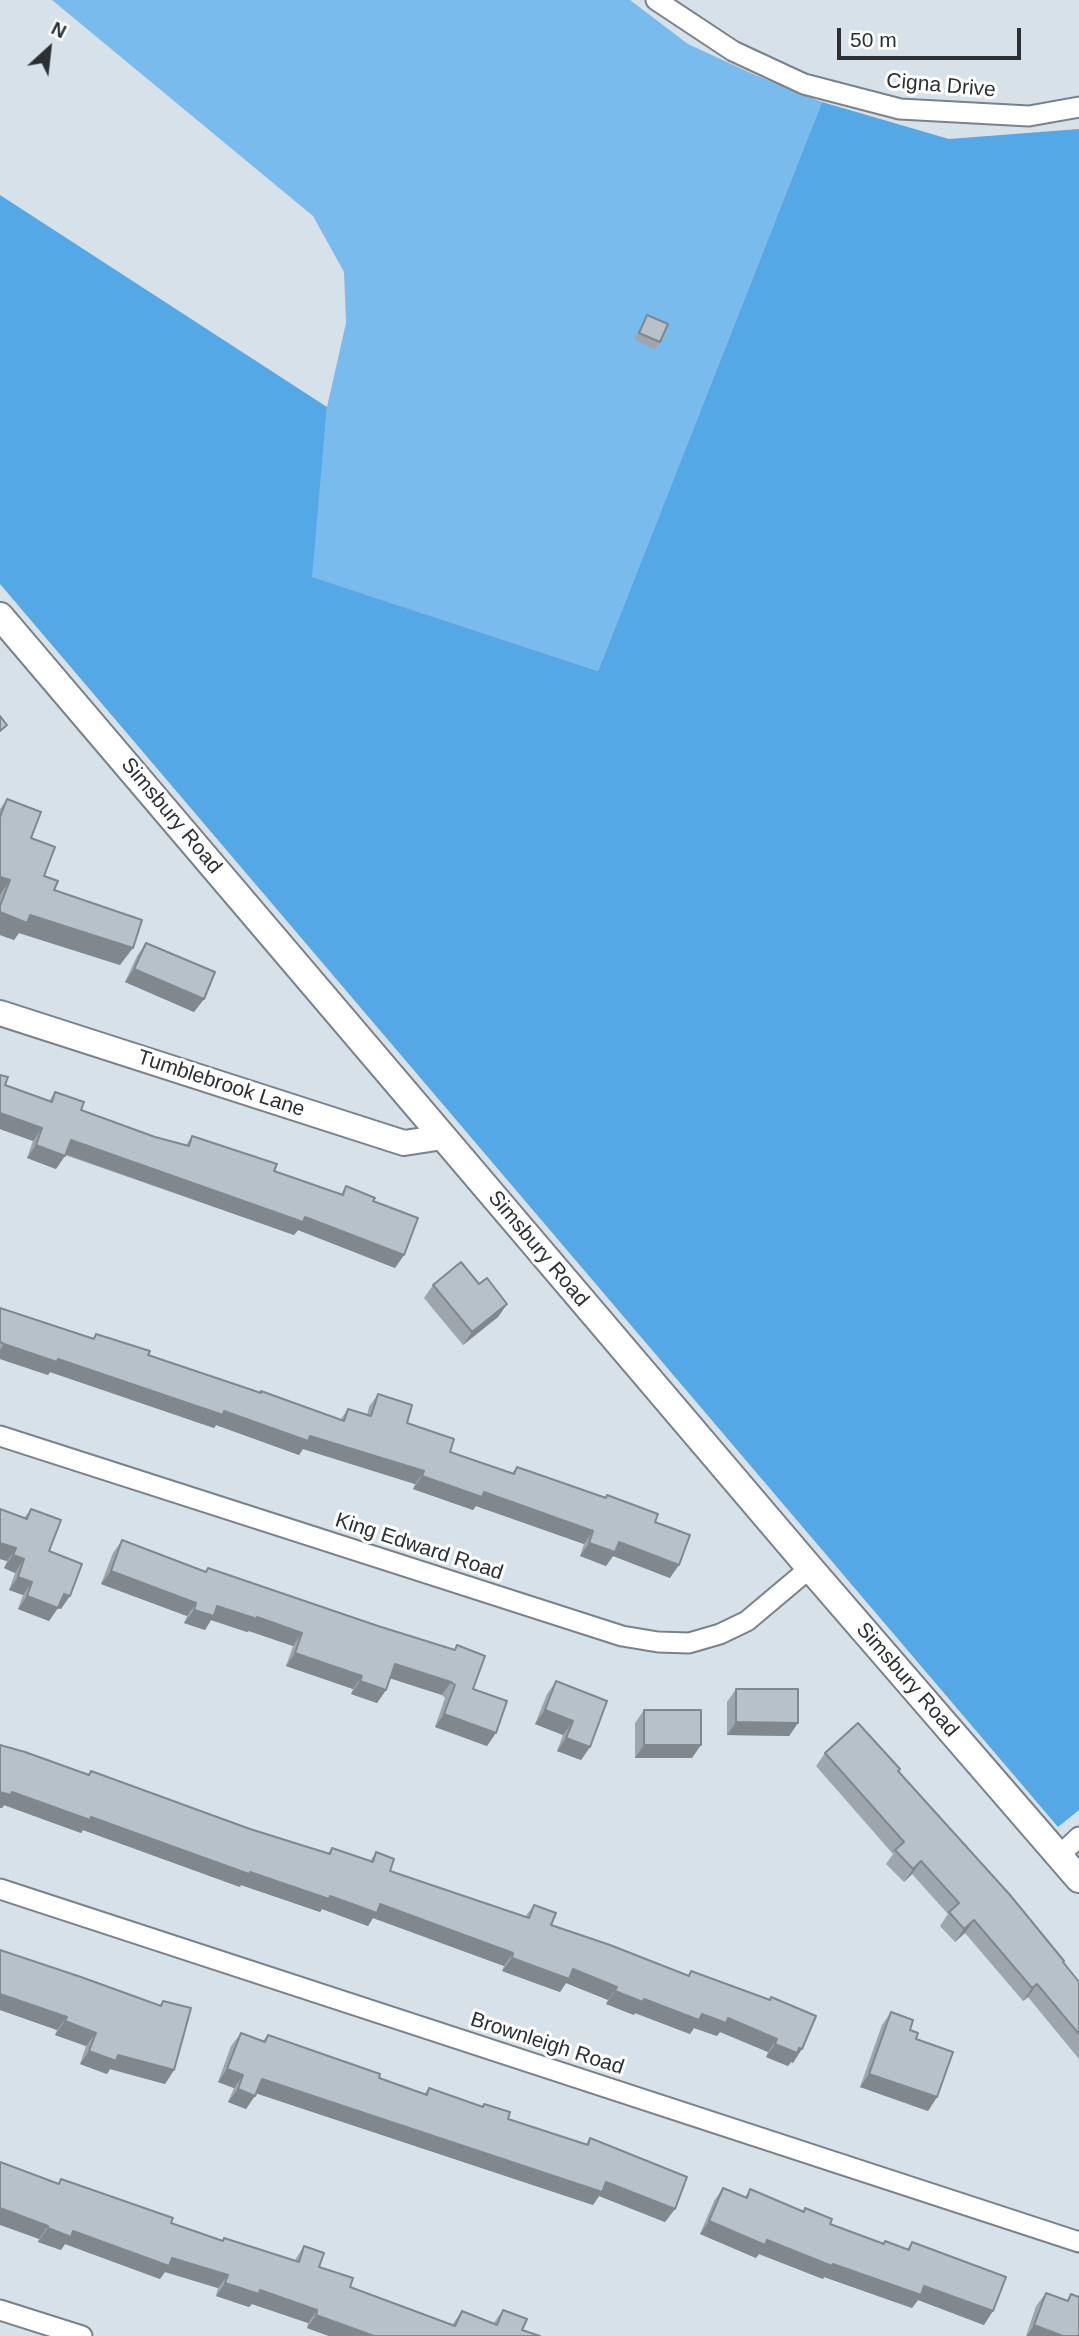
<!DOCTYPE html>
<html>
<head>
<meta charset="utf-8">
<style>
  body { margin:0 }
  #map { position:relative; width:1079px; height:2336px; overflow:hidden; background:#d7e1ea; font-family:Helvetica,sans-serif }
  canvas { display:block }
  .north { position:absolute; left:14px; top:14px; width:70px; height:70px; -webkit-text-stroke:5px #fff; paint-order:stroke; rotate:27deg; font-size:19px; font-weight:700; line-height:28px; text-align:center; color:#2c3033 }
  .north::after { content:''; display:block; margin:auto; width:24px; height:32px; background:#2c3033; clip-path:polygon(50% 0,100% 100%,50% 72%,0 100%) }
  .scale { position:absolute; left:837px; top:28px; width:184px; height:32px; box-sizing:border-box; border:4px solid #2c3033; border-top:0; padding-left:9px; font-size:21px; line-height:24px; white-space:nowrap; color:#2c3033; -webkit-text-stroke:5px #fff; paint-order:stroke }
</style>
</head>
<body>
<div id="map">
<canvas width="1079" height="2336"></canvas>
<div class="north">N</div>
<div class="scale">50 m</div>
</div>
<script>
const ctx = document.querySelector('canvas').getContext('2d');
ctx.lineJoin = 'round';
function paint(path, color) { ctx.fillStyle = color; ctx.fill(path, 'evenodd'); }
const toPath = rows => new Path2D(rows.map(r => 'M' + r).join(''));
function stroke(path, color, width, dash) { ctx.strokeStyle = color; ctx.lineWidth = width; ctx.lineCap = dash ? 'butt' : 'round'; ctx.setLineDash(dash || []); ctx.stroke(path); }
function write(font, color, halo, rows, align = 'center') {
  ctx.font = font + ' Helvetica,sans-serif'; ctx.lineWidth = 6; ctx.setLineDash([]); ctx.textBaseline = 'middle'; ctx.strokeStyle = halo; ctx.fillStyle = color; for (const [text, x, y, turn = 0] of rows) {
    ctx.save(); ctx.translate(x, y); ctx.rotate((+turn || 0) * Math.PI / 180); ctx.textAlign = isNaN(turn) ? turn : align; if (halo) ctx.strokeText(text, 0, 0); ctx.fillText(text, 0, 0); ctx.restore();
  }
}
paint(toPath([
  [52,0,630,0,688,44,753,74,822,102,598,671,311,577,327,407,346,323,344,272,313,216]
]), '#7abbed');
paint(toPath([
  [822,102,949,139,1079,129,1079,1810,1058,1827,0,584,0,195,327,407,312,577,598,671]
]), '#54a8e5');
const minor = toPath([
  [656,0,733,51,804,84,900,109,1029,116,1079,107],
  [0,1436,622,1636,658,1642,689,1643,720,1634,747,1621,810,1568],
  [1059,1856,1079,1837],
  [0,1889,1079,2242],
  [0,2310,82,2336]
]);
const tertiary = toPath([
  [0,1013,404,1143,443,1137]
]);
const secondary = toPath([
  [0,616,810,1568,1079,1879]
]);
stroke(minor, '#79828a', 23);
stroke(tertiary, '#79828a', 28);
stroke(secondary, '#79828a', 30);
stroke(minor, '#fff', 19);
stroke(tertiary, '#fff', 24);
stroke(secondary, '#fff', 26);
paint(toPath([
  [647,315,660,342,655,349,634,340,643,322],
  [7,799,31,838,44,876,54,890,120,965,19,933,14,940,0,935,0,809],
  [146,943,204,999,194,1012,125,982,137,956],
  [0,1075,5,1085,49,1101,55,1092,81,1110,155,1137,186,1145,192,1136,274,1171,341,1194,346,1186,373,1201,404,1255,395,1268,298,1230,294,1235,65,1155,56,1169,27,1158,33,1141,0,1129],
  [479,1284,507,1304,498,1317,463,1345,424,1298,433,1285],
  [0,1308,93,1338,96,1334,148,1355,340,1420,348,1409,367,1415,369,1407,378,1394,407,1423,450,1452,512,1473,517,1467,605,1497,607,1495,655,1522,670,1578,613,1556,606,1566,580,1556,584,1544,476,1506,473,1510,413,1489,415,1484,303,1449,299,1455,216,1425,214,1428,50,1372,48,1375,0,1359],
  [0,1509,24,1518,31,1509,49,1551,61,1609,58,1608,49,1621,18,1609,23,1595,9,1590,15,1573,4,1568,7,1561,0,1559],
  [122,1540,205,1572,208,1568,378,1626,454,1650,457,1645,473,1689,487,1746,435,1727,445,1698,442,1695,390,1678,386,1690,377,1703,351,1694,353,1689,286,1666,293,1646,249,1631,247,1632,211,1620,205,1630,184,1623,187,1616,101,1584,113,1553],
  [556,1681,590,1747,581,1760,557,1751,563,1735,535,1724,547,1694],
  [736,1689,798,1723,789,1736,727,1735,727,1702],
  [644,1710,692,1758,635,1758,635,1723],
  [0,1745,88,1775,91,1771,250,1829,328,1853,332,1848,370,1861,376,1852,390,1871,525,1917,534,1905,551,1925,687,1976,691,1971,769,1999,771,1997,793,2063,791,2062,788,2066,766,2057,768,2052,720,2032,717,2036,694,2028,690,2034,635,2013,634,2015,606,2004,608,2000,566,1983,560,1992,502,1971,504,1966,373,1918,368,1926,322,1909,320,1912,241,1885,240,1887,83,1830,81,1833,4,1805,2,1808,0,1808],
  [825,1753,898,1771,1063,1963,1079,1982,1079,2059,1028,1997,1023,2001,965,1933,955,1942,940,1926,948,1914,912,1874,904,1882,886,1864,893,1854,816,1766],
  [163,2001,174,2070,165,2084,110,2069,107,2074,80,2064,86,2046,55,2035,57,2030,0,2010,160,2005],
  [891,2012,910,2030,937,2097,928,2111,860,2087,882,2025],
  [241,2033,263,2041,268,2035,424,2094,429,2088,482,2107,484,2104,508,2119,586,2144,590,2138,675,2209,665,2222,599,2196,593,2205,256,2093,246,2109,228,2102,234,2088,218,2082,231,2046],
  [61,2179,171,2223,222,2241,224,2238,295,2260,304,2246,319,2267,350,2287,452,2325,462,2311,493,2324,503,2310,522,2330,540,2336,329,2336,307,2328,308,2323,252,2304,249,2307,216,2296,218,2288,165,2272,160,2279,65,2244,61,2250,38,2242,58,2183],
  [723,2188,745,2197,750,2189,803,2212,805,2208,830,2224,883,2244,885,2241,907,2249,912,2242,984,2325,918,2300,912,2308,824,2277,823,2279,759,2254,756,2258,700,2234,714,2201],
  [1046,2293,1067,2300,1071,2294,1079,2336,1026,2336,1036,2306]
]), '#9da6ad');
paint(toPath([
  [0,877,10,880,0,895],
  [0,912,30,915,133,948,120,965,19,933,14,940,0,935],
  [134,969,204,999,194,1012,125,982],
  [0,1113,42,1128,33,1141,0,1129],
  [71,1140,305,1217,404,1255,395,1268,298,1230,294,1235,62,1153],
  [36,1145,65,1156,56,1169,27,1158],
  [507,1304,498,1317,463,1345,472,1332],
  [4,1344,58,1359,224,1411,310,1436,424,1471,415,1484,303,1449,299,1455,216,1425,214,1428,50,1372,48,1375,0,1359,0,1350],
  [422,1476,484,1492,593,1531,584,1544,476,1506,473,1510,413,1489],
  [619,1542,679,1565,670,1578,613,1556,606,1566,580,1556,589,1543],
  [0,1543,16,1548,7,1561,0,1559],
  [13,1555,24,1559,15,1573,4,1568],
  [111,1571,196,1603,187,1616,101,1584],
  [18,1577,32,1582,23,1595,9,1590],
  [64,1594,70,1596,61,1609,58,1608,49,1621,18,1609,27,1596],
  [217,1606,257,1617,302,1633,293,1646,249,1631,247,1632,211,1620,205,1630,184,1623,194,1610],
  [295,1653,362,1676,353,1689,286,1666],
  [395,1664,451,1682,442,1695,386,1677],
  [360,1681,386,1690,377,1703,351,1694],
  [545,1710,573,1721,563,1735,535,1724],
  [444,1714,496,1733,487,1746,435,1727],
  [736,1722,798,1723,789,1736,727,1735],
  [566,1738,590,1747,581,1760,557,1751],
  [644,1745,701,1745,692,1758,635,1758],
  [0,1792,12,1792,91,1817,250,1872,330,1896,380,1904,513,1953,504,1966,373,1918,368,1926,322,1909,320,1912,241,1885,240,1887,83,1830,81,1833,4,1805,2,1808,0,1808],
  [921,1861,912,1874,904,1882,913,1869],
  [974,1920,965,1933,955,1942,964,1929],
  [512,1958,573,1969,617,1987,608,2000,566,1983,560,1992,502,1971],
  [1037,1984,1028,1997,1023,2001,1032,1988],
  [615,1991,702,2014,728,2018,777,2039,768,2052,720,2032,717,2036,694,2028,690,2034,635,2013,634,2015,606,2004],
  [0,1994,67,2017,57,2030,0,2010],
  [65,2021,96,2033,86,2046,55,2035],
  [775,2044,802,2049,793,2063,791,2062,788,2066,766,2057],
  [89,2051,118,2055,174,2070,165,2084,110,2069,107,2074,80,2064],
  [227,2069,243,2075,234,2088,218,2082],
  [869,2074,937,2097,928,2111,860,2087],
  [262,2079,606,2182,675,2209,665,2222,599,2196,593,2205,252,2092],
  [238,2089,255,2096,246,2109,228,2102],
  [0,2208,48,2226,39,2239,0,2225],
  [709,2221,767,2240,833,2264,924,2286,993,2311,984,2325,918,2300,912,2308,824,2277,823,2279,759,2254,756,2258,700,2234],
  [48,2228,73,2231,172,2258,228,2275,218,2288,165,2272,160,2279,65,2244,61,2250,38,2242],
  [225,2283,260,2290,317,2310,308,2323,252,2304,249,2307,216,2296],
  [316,2315,374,2336,329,2336,307,2328],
  [1034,2325,1063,2336,1027,2336]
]), '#80878d');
const building = toPath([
  [647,315,668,324,660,342,639,333,647,315],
  [0,716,7,725,0,731,0,716],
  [7,799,41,812,31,838,55,847,44,876,58,881,54,890,142,920,133,948,30,915,27,923,0,912,0,906,10,880,0,877,0,817,7,799],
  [146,943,215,972,204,999,134,969,146,943],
  [0,1075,8,1077,5,1085,52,1102,55,1092,84,1102,81,1110,155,1137,189,1146,192,1136,277,1164,274,1171,343,1195,346,1186,375,1198,373,1201,418,1218,404,1255,305,1217,303,1222,71,1140,65,1156,36,1145,42,1128,0,1113,0,1075],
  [461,1262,479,1284,487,1278,507,1304,472,1332,433,1285,461,1262],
  [0,1308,94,1339,96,1334,150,1351,148,1355,261,1393,261,1391,344,1421,348,1409,371,1416,378,1394,412,1405,407,1423,454,1439,450,1452,514,1474,517,1467,606,1498,607,1495,658,1514,655,1522,690,1535,679,1565,619,1542,615,1552,589,1543,593,1531,484,1492,482,1497,422,1476,424,1471,310,1436,308,1441,224,1411,223,1415,58,1359,57,1362,4,1344,0,1342,0,1308],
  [0,1509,27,1519,31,1509,61,1520,49,1551,82,1564,70,1596,64,1594,58,1608,27,1596,32,1582,18,1577,24,1559,13,1555,16,1548,0,1543,0,1509],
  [122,1540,206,1572,208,1568,378,1626,455,1650,457,1645,485,1656,473,1689,507,1701,496,1733,444,1714,455,1685,451,1682,395,1664,386,1690,360,1681,362,1676,295,1653,302,1633,257,1617,257,1619,217,1606,214,1616,194,1610,196,1603,111,1571,122,1540],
  [556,1681,607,1701,590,1747,566,1738,573,1721,545,1710,556,1681],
  [736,1689,798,1689,798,1723,736,1722,736,1689],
  [644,1710,701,1710,701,1745,644,1745,644,1710],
  [858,1723,900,1769,898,1771,1010,1895,1064,1961,1063,1962,1079,1982,1079,2034,1037,1984,1032,1988,974,1920,964,1929,949,1912,959,1903,921,1861,913,1869,895,1850,904,1842,825,1753,858,1723],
  [0,1745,25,1752,89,1775,91,1771,250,1829,330,1854,332,1848,373,1862,376,1852,394,1859,390,1871,529,1918,534,1905,556,1913,551,1925,610,1945,689,1976,691,1971,770,2000,771,1997,816,2016,802,2049,799,2048,797,2053,775,2044,777,2039,728,2018,726,2023,702,2014,699,2020,644,1999,643,2002,615,1991,617,1987,573,1969,569,1979,512,1958,513,1953,380,1904,377,1913,330,1896,329,1899,250,1872,249,1874,91,1817,90,1820,12,1792,11,1795,0,1792,0,1745],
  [0,1950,81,1977,161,2006,163,2001,191,2008,174,2070,118,2055,116,2061,89,2051,96,2033,65,2021,67,2017,0,1994,0,1950],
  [891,2012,913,2020,910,2030,918,2033,916,2039,953,2052,937,2097,869,2074,891,2012],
  [241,2033,265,2042,268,2035,380,2074,379,2078,427,2095,429,2088,483,2107,484,2104,510,2112,508,2119,588,2145,590,2138,687,2177,675,2209,606,2182,602,2192,262,2079,255,2096,238,2089,243,2075,227,2069,241,2033],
  [0,2162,59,2184,61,2179,173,2218,171,2223,223,2241,224,2238,299,2262,304,2246,324,2253,319,2267,353,2278,350,2287,455,2326,462,2311,497,2325,503,2310,527,2319,522,2330,540,2336,374,2336,316,2315,317,2310,260,2290,259,2294,225,2283,228,2275,172,2258,169,2266,73,2231,71,2237,48,2228,48,2226,0,2208,0,2162],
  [723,2188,747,2198,750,2189,804,2212,805,2208,832,2219,830,2224,884,2244,885,2241,909,2250,912,2242,1006,2277,993,2311,924,2286,921,2295,833,2264,832,2266,767,2240,765,2245,709,2221,723,2188],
  [1046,2293,1068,2301,1071,2294,1079,2297,1079,2336,1063,2336,1034,2325,1046,2293]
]);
paint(building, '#b7c1c9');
stroke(building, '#80878d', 2);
write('21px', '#2c3033', '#fff', [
  ["Cigna Drive",941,86,5],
  ["Simsbury Road",171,816,50],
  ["Tumblebrook Lane",221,1084,18],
  ["Simsbury Road",538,1249,50],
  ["King Edward Road",419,1547,18],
  ["Simsbury Road",907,1680,49],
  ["Brownleigh Road",547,2044,18]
]);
</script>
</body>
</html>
